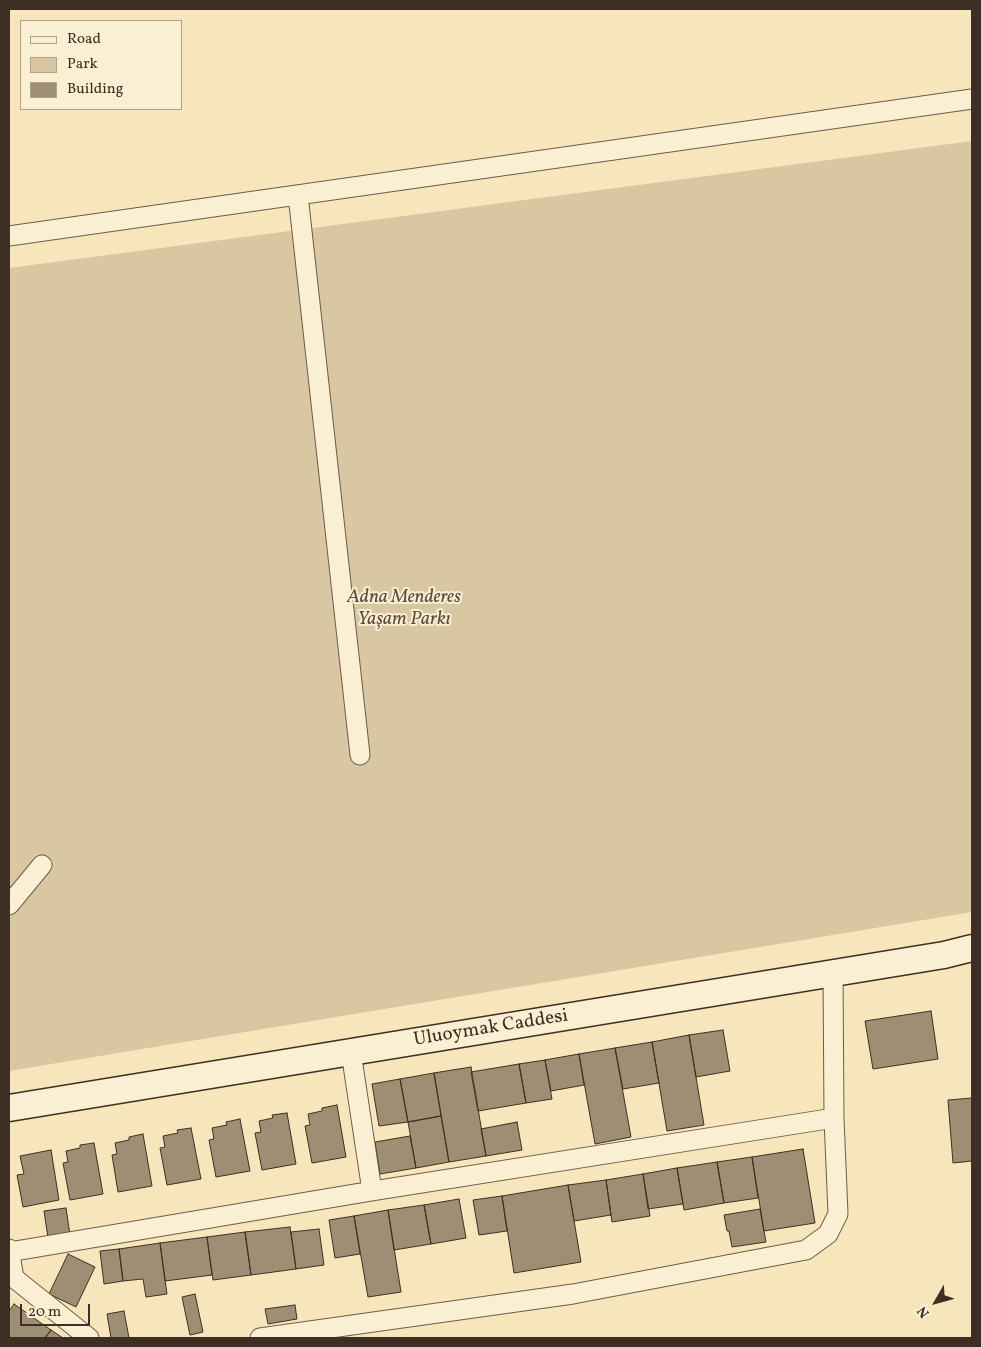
<!DOCTYPE html>
<html>
<head>
<meta charset="utf-8">
<style>
  body { margin:0 }
  #map { position:relative; width:981px; height:1347px; overflow:hidden; background:#f7e6bc; font-family:Vollkorn,serif }
  canvas { display:block }
  .frame { position:absolute; inset:0; border:10px solid #3e2f24; pointer-events:none }
  .legend { position:absolute; left:20px; top:20px; width:162px; height:90px; box-sizing:border-box; background:#faefd3; border:1px solid #afa28d; margin:0; padding:6px 9px; list-style:none; font-size:15px; color:#3e2f24 }
  .legend li { display:flex; align-items:center; gap:10px; height:25px }
  .legend b { width:25px; border:1px solid #afa28d }
  .north { position:absolute; left:911px; top:1277px; width:50px; height:50px; -webkit-text-stroke:4px #faefd3; paint-order:stroke; rotate:232deg; font-size:14px; font-weight:700; line-height:20px; text-align:center; color:#3e2f24 }
  .north::after { content:''; display:block; margin:auto; width:18px; height:22px; background:#3e2f24; clip-path:polygon(50% 0,100% 100%,50% 72%,0 100%) }
  .scale { position:absolute; left:20px; top:1304px; width:70px; height:22px; box-sizing:border-box; border:2px solid #3e2f24; border-top:0; padding-left:6px; font-size:15px; line-height:18px; white-space:nowrap; color:#3e2f24; -webkit-text-stroke:4px #faefd3; paint-order:stroke }
</style>
</head>
<body>
<div id="map">
<canvas width="981" height="1347"></canvas>
<div class="frame"></div>
<ul class="legend">
<li><b style="height:6px;background:#faefd3"></b>Road</li>
<li><b style="height:14px;background:#d8c7a2"></b>Park</li>
<li><b style="height:14px;background:#9e8e73"></b>Building</li>
</ul>
<div class="north">N</div>
<div class="scale">20 m</div>
</div>
<script>
const ctx = document.querySelector('canvas').getContext('2d');
ctx.lineJoin = 'round';
function paint(path, color) { ctx.fillStyle = color; ctx.fill(path, 'evenodd'); }
const toPath = rows => new Path2D(rows.map(r => 'M' + r).join(''));
function stroke(path, color, width, dash) { ctx.strokeStyle = color; ctx.lineWidth = width; ctx.lineCap = dash ? 'butt' : 'round'; ctx.setLineDash(dash || []); ctx.stroke(path); }
function write(font, color, halo, rows, align = 'center') {
  ctx.font = font + ' Vollkorn,serif'; ctx.lineWidth = 4; ctx.setLineDash([]); ctx.textBaseline = 'middle'; ctx.strokeStyle = halo; ctx.fillStyle = color; for (const [text, x, y, turn = 0] of rows) {
    ctx.save(); ctx.translate(x, y); ctx.rotate((+turn || 0) * Math.PI / 180); ctx.textAlign = isNaN(turn) ? turn : align; if (halo) ctx.strokeText(text, 0, 0); ctx.fillText(text, 0, 0); ctx.restore();
  }
}
paint(toPath([
  [972,141,972,912,9,1071,9,268]
]), '#d8c7a2');
const building = toPath([
  [931,1011,938,1059,873,1069,865,1021,931,1011],
  [723,1030,730,1071,696,1077,689,1035,723,1030],
  [689,1035,704,1125,667,1131,652,1042,689,1035],
  [652,1042,659,1083,623,1089,615,1048,652,1042],
  [615,1048,631,1137,595,1144,579,1054,615,1048],
  [579,1054,584,1085,551,1091,545,1060,579,1054],
  [545,1060,552,1099,526,1103,519,1064,545,1060],
  [519,1064,526,1103,478,1111,471,1072,519,1064],
  [471,1067,486,1156,449,1162,434,1073,471,1067],
  [434,1073,441,1116,408,1122,400,1079,434,1073],
  [400,1079,408,1122,379,1126,372,1084,400,1079],
  [972,1098,972,1161,953,1163,948,1100,972,1098],
  [337,1105,346,1157,312,1163,305,1126,310,1125,308,1114,322,1111,322,1108,337,1105],
  [287,1113,296,1164,262,1170,255,1133,261,1132,259,1121,273,1118,272,1115,287,1113],
  [441,1116,449,1162,416,1168,408,1122,441,1116],
  [240,1119,250,1171,216,1177,209,1140,214,1139,212,1128,227,1125,226,1122,240,1119],
  [517,1122,522,1150,486,1156,481,1129,517,1122],
  [191,1128,201,1179,167,1185,160,1148,165,1147,163,1136,178,1133,177,1130,191,1128],
  [143,1134,152,1186,118,1192,112,1155,117,1154,115,1143,129,1140,129,1137,143,1134],
  [410,1136,416,1168,380,1174,375,1142,410,1136],
  [94,1143,103,1194,70,1200,63,1163,68,1162,66,1151,80,1148,80,1145,94,1143],
  [803,1149,815,1223,764,1231,752,1157,803,1149],
  [51,1150,59,1200,23,1207,17,1175,24,1174,20,1156,51,1150],
  [752,1157,758,1198,724,1203,717,1162,752,1157],
  [717,1162,724,1203,684,1210,677,1168,717,1162],
  [677,1168,683,1204,648,1209,643,1174,677,1168],
  [643,1174,650,1216,612,1222,606,1180,643,1174],
  [606,1180,611,1215,574,1221,568,1185,606,1180],
  [568,1185,581,1262,514,1273,502,1196,568,1185],
  [502,1196,507,1231,479,1235,473,1200,502,1196],
  [459,1199,466,1238,431,1244,424,1205,459,1199],
  [424,1205,431,1244,394,1250,388,1210,424,1205],
  [66,1208,70,1235,48,1238,44,1211,66,1208],
  [760,1209,766,1242,732,1247,729,1231,727,1231,724,1215,760,1209],
  [388,1210,401,1292,368,1297,354,1216,388,1210],
  [354,1216,360,1254,335,1258,329,1220,354,1216],
  [290,1227,296,1269,251,1275,245,1232,290,1227],
  [319,1229,324,1265,296,1269,291,1232,319,1229],
  [245,1232,251,1275,213,1280,207,1237,245,1232],
  [207,1237,212,1275,165,1281,160,1243,207,1237],
  [160,1243,167,1294,146,1297,143,1279,123,1281,119,1249,160,1243],
  [119,1249,123,1281,104,1284,100,1251,119,1249],
  [68,1254,95,1267,76,1307,49,1294,68,1254],
  [195,1294,203,1332,190,1335,182,1297,195,1294],
  [14,1304,51,1330,45,1338,9,1338,9,1311,14,1304],
  [295,1305,297,1319,268,1324,265,1309,295,1305],
  [124,1311,129,1338,111,1338,107,1314,124,1311],
  [51,1330,63,1338,45,1338,51,1330]
]);
paint(building, '#9e8e73');
stroke(building, '#3e2f24', 1);
const street = toPath([
  [298,195,360,755],
  [9,236,972,99],
  [9,905,42,865],
  [351,1052,372,1191],
  [9,1249,14,1278,89,1338],
  [9,1252,372,1191,834,1118],
  [260,1338,573,1294,806,1250,828,1234,838,1214,834,1118,833,972]
]);
const secondary = toPath([
  [9,1108,944,955,972,948]
]);
stroke(street, '#6c5d4a', 21);
stroke(secondary, '#3e2f24', 29);
stroke(street, '#faefd3', 19);
stroke(secondary, '#faefd3', 26);
write('italic 19px', '#5d4d3d', '#faefd3', [
  ["Adna Menderes",404,599],
  ["Yaşam Parkı",404,621]
]);
write('19px', '#3e2f24', '#faefd3', [
  ["Uluoymak Caddesi",491,1029,-9]
]);
</script>
</body>
</html>
